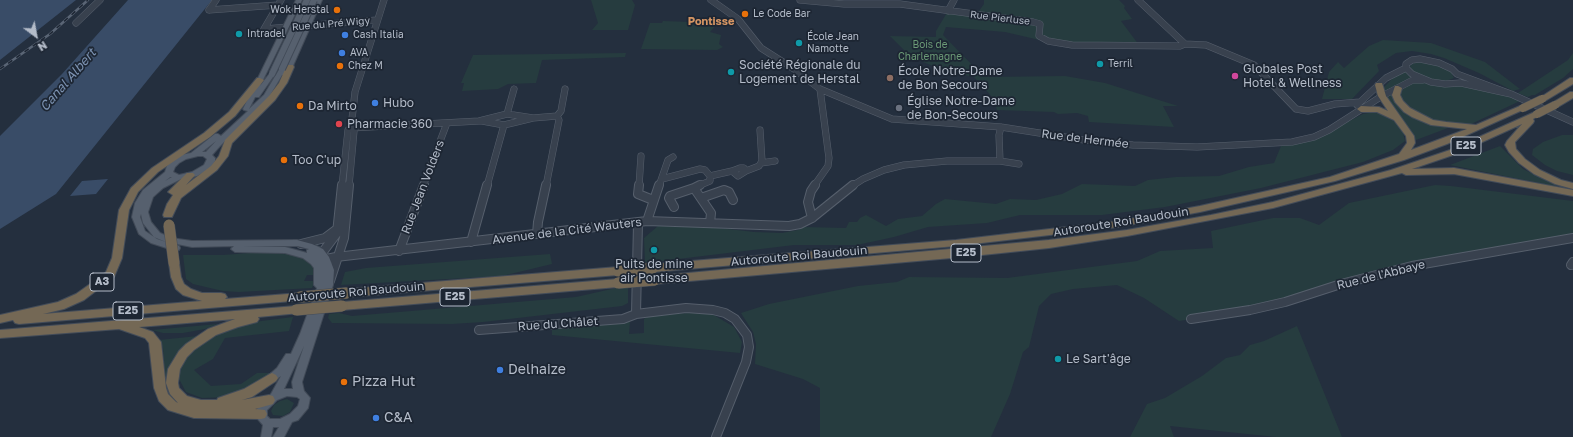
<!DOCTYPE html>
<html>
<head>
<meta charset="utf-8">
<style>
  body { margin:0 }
  #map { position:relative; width:1573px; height:437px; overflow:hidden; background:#242f3e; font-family:"Golos Text",sans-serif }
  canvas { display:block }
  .north { position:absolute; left:16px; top:16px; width:40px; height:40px; -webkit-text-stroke:3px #1d2633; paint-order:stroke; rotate:148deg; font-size:11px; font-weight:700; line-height:16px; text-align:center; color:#b4bcc9 }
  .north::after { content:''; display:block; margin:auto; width:14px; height:18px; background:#b4bcc9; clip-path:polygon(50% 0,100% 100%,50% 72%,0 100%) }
</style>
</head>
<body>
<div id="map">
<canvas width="1573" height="437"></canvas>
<div class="north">N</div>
</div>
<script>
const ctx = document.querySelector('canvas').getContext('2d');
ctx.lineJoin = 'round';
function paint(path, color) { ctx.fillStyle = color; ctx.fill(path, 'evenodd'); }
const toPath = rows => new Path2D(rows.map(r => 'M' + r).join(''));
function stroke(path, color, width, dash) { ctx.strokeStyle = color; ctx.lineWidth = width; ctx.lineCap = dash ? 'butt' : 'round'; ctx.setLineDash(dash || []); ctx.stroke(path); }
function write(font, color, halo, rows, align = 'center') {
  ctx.font = font + ' "Golos Text",sans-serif'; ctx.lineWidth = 3.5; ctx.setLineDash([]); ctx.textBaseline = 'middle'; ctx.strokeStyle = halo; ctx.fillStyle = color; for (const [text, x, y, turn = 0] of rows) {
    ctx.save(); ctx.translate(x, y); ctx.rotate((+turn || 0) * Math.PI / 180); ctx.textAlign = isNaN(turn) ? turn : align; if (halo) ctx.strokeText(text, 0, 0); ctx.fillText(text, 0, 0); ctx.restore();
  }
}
paint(toPath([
  [591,0,632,0,635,5,628,30,592,30,598,23],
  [984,0,1119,0,1125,6,1124,8,1132,19,1121,21,1139,45,1044,41,1005,32,946,27,943,35,977,70,980,75,990,77,1065,76,1105,83,1178,106,1163,106,1174,127,1089,122,1088,116,1077,113,1058,114,1054,112,997,110,993,98,974,77,946,71,923,62,905,51,890,36,936,37,936,31,948,11,976,15,984,4],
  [663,21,718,23,710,32,721,35,719,44,723,47,717,50,641,49,650,23,662,23],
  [1383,40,1431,43,1485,62,1520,89,1513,91,1479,73,1444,58,1431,54,1412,51,1396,53,1377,65,1379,71,1352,99,1322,99,1329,72,1338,62,1344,68,1369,46],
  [626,53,625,57,542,60,536,83,508,84,498,89,462,91,464,83,461,83,473,55],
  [1573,53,1573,69,1563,78,1535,95,1532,95,1528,97,1518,93,1568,60],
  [1421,61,1434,63,1451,72,1454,78,1446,81,1431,80,1413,72,1410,66,1415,62],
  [1405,71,1416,78,1385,92,1384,87,1391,80,1398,74],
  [1418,82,1457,84,1503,93,1520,101,1469,125,1433,121,1405,106,1399,95,1402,90,1411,83],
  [1392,93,1395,102,1436,125,1448,128,1416,140,1385,98],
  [1375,112,1388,116,1402,128,1405,141,1393,150,1363,162,1261,188,1165,207,1102,215,1020,215,987,223,928,227,894,237,857,245,794,245,645,263,644,238,658,226,711,227,754,232,782,233,798,230,803,227,846,228,849,222,857,222,860,218,866,215,886,226,898,219,922,216,936,204,945,199,996,204,1010,199,1036,200,1062,194,1082,184,1135,186,1148,180,1176,177,1219,176,1249,167,1274,163,1281,146,1312,140,1363,114],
  [1562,135,1573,135,1573,175,1557,171,1545,165,1532,155,1533,149,1543,142],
  [1500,146,1523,169,1559,187,1450,165],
  [1435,185,1451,186,1573,201,1573,238,1477,254,1250,310,1179,321,1144,298,1117,285,1073,289,1051,294,1039,306,1029,347,1023,352,1010,394,991,437,820,437,820,388,803,379,755,364,756,344,753,332,741,313,769,304,858,286,897,282,909,277,1007,278,1137,261,1160,251,1213,248,1211,231,1273,218,1300,218,1319,225,1349,203],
  [276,251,291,252,310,261,314,267,314,275,307,275,304,281,315,281,312,288,239,292,223,291,193,284,186,279,183,255,223,255],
  [550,254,552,264,502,276,341,285,345,272,366,268],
  [628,287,628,303,622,306,483,322,452,324,332,323,328,318,329,314,339,313,352,316,576,297,616,288],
  [691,313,712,314,734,327,742,342,740,353,552,335,552,327,630,321,629,334,644,333,644,319,650,315],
  [293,317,289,331,225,338,213,359,194,370,211,386,241,384,257,373,272,373,259,385,229,397,202,398,186,392,178,377,185,357,211,335,246,323],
  [218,324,205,329,183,333,163,333,152,330],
  [1297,326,1342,437,1276,437,1170,426,1174,437,1130,437,1147,404,1165,398,1202,376,1226,358,1240,355,1250,345,1264,341],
  [198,336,180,352,173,360,165,379,163,348,159,340],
  [287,399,294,403,290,412,283,416,273,415,271,411,274,405,280,401]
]), '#263c3f');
paint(toPath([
  [0,0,76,0,0,60],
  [128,0,212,0,56,194,0,229,0,136,62,74],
  [108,179,96,194,70,196,82,181]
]), '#394c67');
const minorFar1 = toPath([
  [281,0,264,29,377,20],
  [711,0,738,19,761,48,794,69,820,89,892,119,1001,127,1084,140,1133,145,1197,147,1292,142,1314,137,1329,130,1382,96,1413,80,1423,80],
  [800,0,844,4,900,4,1033,22,1040,24,1039,36,1048,41,1072,45,1180,46,1185,44],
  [1138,0,1185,44,1206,45,1254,65,1296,109,1308,111,1335,104,1360,102],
  [209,10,278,5],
  [209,10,216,0],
  [948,11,954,0],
  [76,23,100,0],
  [1420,59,1439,63,1452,69,1457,74,1511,94,1461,83,1445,84,1431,82,1412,74,1406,68,1406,64,1412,60,1420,59],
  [1511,94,1573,122],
  [1357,105,1386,78,1406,68],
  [507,114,514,89],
  [482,121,504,125,533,118,557,116,561,111,565,89],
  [351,128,479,121,507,114,533,118],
  [1000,161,999,135,1001,127],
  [761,163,775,161],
  [740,168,744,168,746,171,738,176,732,171,740,168],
  [746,171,759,166,762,161,760,130],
  [662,179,700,169,705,170,710,176,732,171],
  [342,186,348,130,351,128,355,92,384,0],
  [349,186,354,131,354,129,351,128],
  [423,186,447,123],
  [487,186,504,125],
  [546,186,559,120,557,116],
  [639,186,641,156],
  [659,186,668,160,673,157],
  [698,186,710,181,710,176],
  [814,186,828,166,829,158,820,89],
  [852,186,863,179,884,170,904,165,947,161,1000,161,1019,164]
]);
const minor = toPath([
  [639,185,638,194,653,200],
  [700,185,694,188,711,213,710,223],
  [701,198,724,190,729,192,733,200],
  [674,207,669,198,670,196,694,188],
  [812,218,808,202,811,191,815,185],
  [647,221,659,185],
  [638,223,636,314,686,308,713,310,725,313,735,319,747,335,749,347,746,362,716,437],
  [537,234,538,222,546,185],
  [471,242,487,185],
  [301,244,325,238,337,229],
  [399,251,424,185],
  [319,257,337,233,342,185],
  [322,260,336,257,647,221,789,226,800,224,812,218,853,185],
  [1571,265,1573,262],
  [330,281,344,238,349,185],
  [1191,319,1250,310,1285,302,1341,284,1412,266,1573,238],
  [479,330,623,319,636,314]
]);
const major = toPath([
  [296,0,302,0,260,86,270,73,274,73,275,74,259,97,255,97,249,109,264,95,280,68,284,68,285,70,287,67,316,0,322,0,292,68,287,75,282,75,269,97,220,146,212,155,215,158,215,161,210,169,197,176,181,179,163,188,153,197,148,212,151,222,160,233,171,238,192,241,297,240,312,244,323,249,329,257,334,270,333,285,302,382,304,391,310,398,308,408,298,420,292,422,284,437,273,437,279,427,273,427,271,437,261,437,263,425,257,418,257,409,271,394,281,376,272,382,269,381,267,378,269,375,277,368,286,354,291,354,300,334,317,288,314,285,314,268,311,264,303,258,285,253,235,252,231,249,234,246,192,247,167,242,179,246,180,248,179,250,176,251,151,243,139,234,132,217,135,203,143,190,165,172,167,166,173,159,181,155,191,153,215,134,218,134,221,136,248,111,244,110,243,109,296,0],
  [216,141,206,152,202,152,216,141],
  [198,156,203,156,207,159,204,165,192,172,179,175,173,172,175,167,179,163,186,159,198,156],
  [170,177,172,177,165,181,169,178,170,177],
  [141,214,143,223,154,237,166,242,157,239,145,231,140,217,141,214],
  [243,246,297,246,309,249,307,250,307,253,285,247,243,246],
  [304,346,292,382,293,389,284,389,304,346],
  [287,396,297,397,300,399,298,406,290,414,280,419,270,419,267,416,267,410,277,400,287,396]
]);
const highway = toPath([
  [287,65,293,65,294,67,287,83,275,100,232,143,228,156,217,170,181,198,172,217,164,217,163,215,167,204,173,195,168,192,187,173,193,173,195,175,186,185,211,166,219,156,225,140,269,96,279,83,287,65],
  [257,78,260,78,264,80,235,116,210,137,158,172,138,192,129,210,122,258,114,277,84,300,64,309,43,314,202,301,183,295,176,289,171,277,169,263,170,260,174,259,178,260,179,263,181,277,184,284,191,289,202,293,221,293,225,294,227,297,225,299,300,293,304,294,306,297,304,300,19,324,15,323,13,320,0,323,0,315,58,302,76,294,100,277,106,272,112,258,119,210,131,188,152,168,204,133,229,112,257,78],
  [1570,78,1573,78,1573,84,1545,101,1539,101,1538,99,1570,78],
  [1376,83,1382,83,1386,96,1414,136,1415,143,1411,150,1467,129,1431,125,1412,117,1404,112,1395,102,1392,95,1395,86,1398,86,1402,88,1400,95,1403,101,1410,108,1433,120,1446,122,1476,125,1520,106,1523,105,1527,108,1447,144,1404,160,1335,181,1200,212,1118,227,956,246,653,272,649,271,648,268,649,265,653,264,956,240,1118,221,1200,206,1330,177,1399,154,1407,143,1406,136,1394,120,1377,112,1361,112,1357,109,1361,106,1379,107,1388,111,1378,96,1375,85,1376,83],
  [1570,92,1573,92,1573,98,1558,107,1552,107,1551,105,1552,103,1570,92],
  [1537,111,1541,114,1533,119,1534,121,1533,123,1515,142,1516,149,1525,159,1540,170,1561,180,1573,183,1573,189,1555,184,1534,174,1519,163,1509,152,1505,145,1507,141,1522,124,1456,154,1412,169,1454,168,1573,190,1573,196,1454,174,1406,175,1402,173,1273,208,1127,236,1049,248,963,257,655,284,651,283,650,280,651,277,655,276,1049,240,1127,230,1211,215,1273,202,1391,170,1450,150,1537,111],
  [618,267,622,268,623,271,622,274,618,275,347,297,343,296,342,293,343,290,347,289,618,267],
  [618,279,622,280,623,283,622,286,618,287,342,310,338,309,336,306,338,303,342,302,618,279],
  [296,306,300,307,302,310,300,313,258,317,259,319,257,322,238,327,216,335,194,350,187,357,180,369,178,383,179,388,187,396,201,400,217,400,218,398,244,389,268,375,272,373,276,375,278,378,276,381,252,397,242,400,269,395,273,396,275,400,273,404,255,409,265,410,267,414,265,418,261,419,194,418,168,410,159,401,154,388,149,343,145,338,119,329,0,338,0,330,296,306],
  [235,319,208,329,186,344,179,351,168,369,166,383,170,394,178,403,176,402,168,394,166,388,161,342,153,332,139,327,235,319]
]);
stroke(minorFar1, '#565f6c', 7);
stroke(minor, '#565f6c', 10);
stroke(major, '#414a57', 2);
stroke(highway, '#434c59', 2);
stroke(minorFar1, '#38414e', 6);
stroke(minor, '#38414e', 8);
paint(major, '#56606e');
paint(highway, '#746855');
const rail = toPath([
  [0,69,50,34,88,0]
]);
stroke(rail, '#5a6575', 2.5);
stroke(rail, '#1d2633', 1.5, [5]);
const majorBridge = toPath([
  [282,69,314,0],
  [272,74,307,0]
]);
const highwayBridgeFar1 = toPath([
  [1523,108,1542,99],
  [1537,114,1555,105]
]);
const highwayBridge = toPath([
  [169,225,174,263],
  [618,271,653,268],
  [618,283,655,280],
  [300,297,347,293],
  [296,310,342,306]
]);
stroke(majorBridge, '#414a57', 8, []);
stroke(highwayBridgeFar1, '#434c59', 9, []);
stroke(highwayBridge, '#434c59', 12, []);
stroke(majorBridge, '#56606e', 6);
stroke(highwayBridgeFar1, '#746855', 8);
stroke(highwayBridge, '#746855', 11);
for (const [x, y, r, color] of [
  [337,10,4,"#e8710a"],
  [745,14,4,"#e8710a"],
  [239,34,4,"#0f9aa8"],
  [345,35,4,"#3f7fe0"],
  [799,43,4,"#0f9aa8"],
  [342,53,4,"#3f7fe0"],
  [1100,64,4,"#0f9aa8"],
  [340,66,4,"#e8710a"],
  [731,72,4,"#0f9aa8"],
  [1235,76,4,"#d1479c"],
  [890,78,4,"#8d6e63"],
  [375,103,4,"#3f7fe0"],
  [300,106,4,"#e8710a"],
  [899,108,4,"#6b7280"],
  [339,124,4,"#e0444e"],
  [284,160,4,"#e8710a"],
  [654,250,4,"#0f9aa8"],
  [1058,359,4,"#0f9aa8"],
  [500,370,4,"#3f7fe0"],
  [344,382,4,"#e8710a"],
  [376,418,4,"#3f7fe0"]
]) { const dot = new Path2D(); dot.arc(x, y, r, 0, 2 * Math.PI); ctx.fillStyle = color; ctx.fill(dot); stroke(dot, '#1d2633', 1.5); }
write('10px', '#b4bcc9', '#1d2633', [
  ["Wok Herstal",329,10,"right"],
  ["Le Code Bar",753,14],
  ["Intradel",247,34],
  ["Cash Italia",353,35],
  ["École Jean",807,37],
  ["Namotte",807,49],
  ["AVA",350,53],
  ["Terril",1108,64],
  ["Chez M",348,66]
], 'left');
write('10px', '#b4bcc9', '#1d2633', [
  ["Rue Pierluse",1000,18,7],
  ["Rue du Pré Wigy",331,24,-5]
]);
write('10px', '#6b9a76', '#1d2633', [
  ["Bois de",930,45],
  ["Charlemagne",930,57]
]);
write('bold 11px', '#d59563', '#1d2633', [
  ["Pontisse",711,22]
]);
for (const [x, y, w] of [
  [1466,146,30],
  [966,253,30],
  [102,282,24],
  [455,297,30],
  [128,311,30]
]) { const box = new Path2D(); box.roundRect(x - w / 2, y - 9, w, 18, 3); ctx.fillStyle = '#1d2633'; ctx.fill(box); stroke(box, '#b4bcc9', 1); }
write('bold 11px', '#b4bcc9', null, [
  ["E25",1466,146],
  ["E25",966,253],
  ["A3",102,282],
  ["E25",455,297],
  ["E25",128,311]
]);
write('12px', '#b4bcc9', '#1d2633', [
  ["Société Régionale du",739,65],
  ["Logement de Herstal",739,79],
  ["Globales Post",1243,69],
  ["Hotel & Wellness",1243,83],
  ["École Notre-Dame",898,71],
  ["de Bon Secours",898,85],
  ["Église Notre-Dame",907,101],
  ["de Bon-Secours",907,115],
  ["Hubo",383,103],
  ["Da Mirto",308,106],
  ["Pharmacie 360",347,124],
  ["Too C'up",292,160],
  ["Puits de mine",654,264,"center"],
  ["air Pontisse",654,278,"center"],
  ["Le Sart'âge",1066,359]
], 'left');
write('12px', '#b4bcc9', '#1d2633', [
  ["Rue de Hermée",1085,139,7],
  ["Rue Jean Volders",423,187,-69],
  ["Autoroute Roi Baudouin",1121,222,-9],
  ["Avenue de la Cité Wauters",567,231,-7],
  ["Autoroute Roi Baudouin",799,256,-5],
  ["Rue de l'Abbaye",1381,275,-14],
  ["Autoroute Roi Baudouin",356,292,-5],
  ["Rue du Châlet",558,324,-4]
]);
write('italic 13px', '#7c92b1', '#1d2633', [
  ["Canal Albert",68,80,-49]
]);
write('14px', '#b4bcc9', '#1d2633', [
  ["Delhaize",508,370],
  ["Pizza Hut",352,382],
  ["C&A",384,418]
], 'left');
</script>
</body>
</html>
